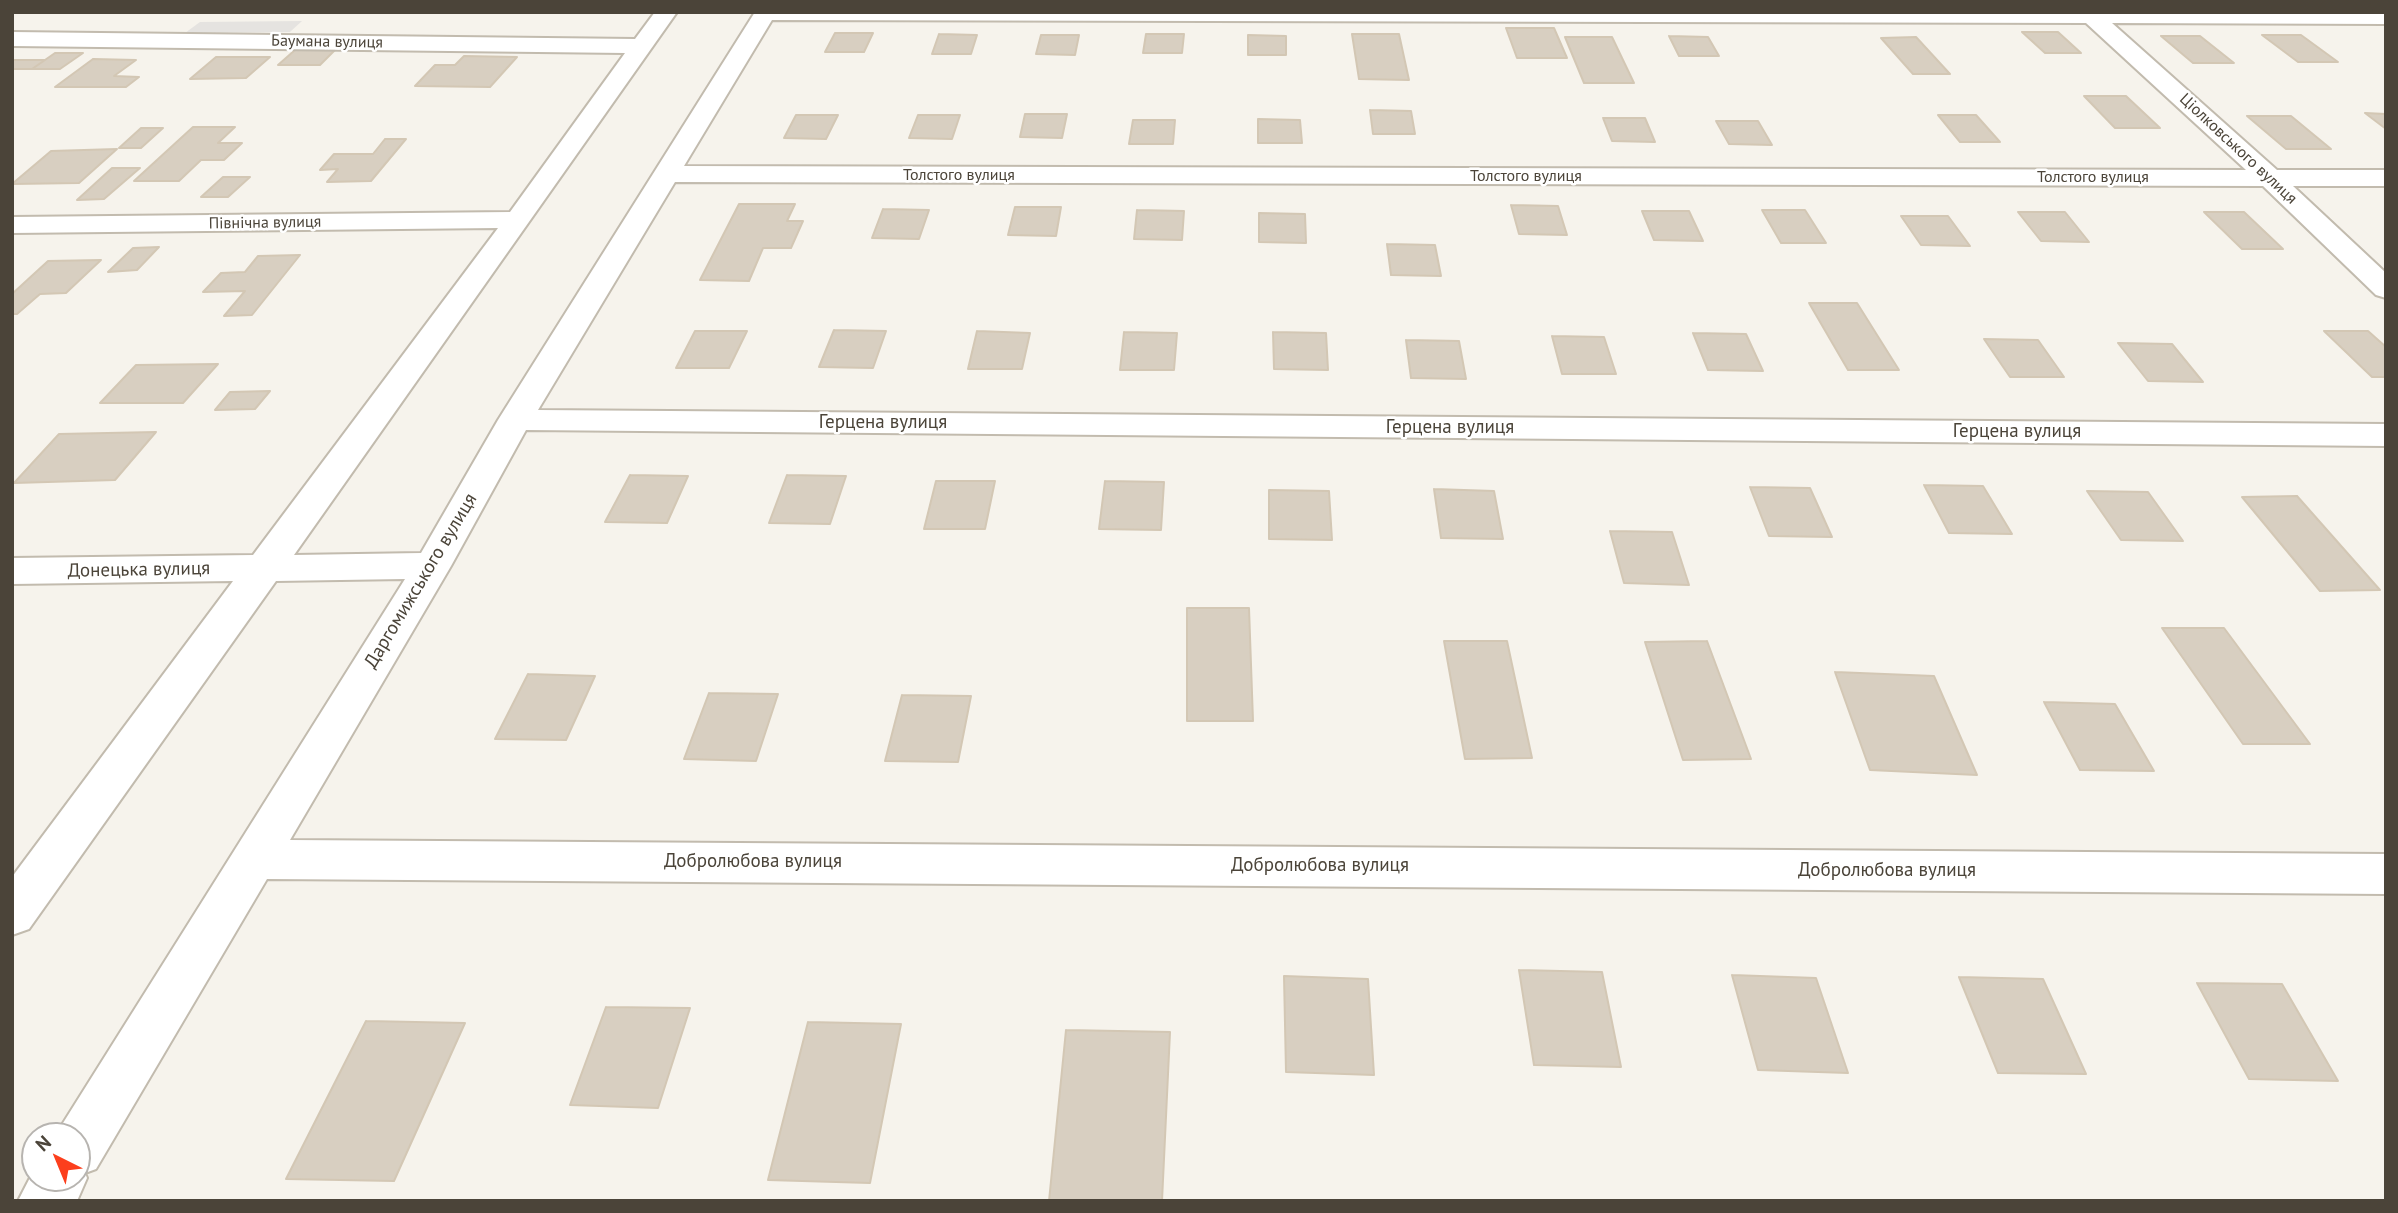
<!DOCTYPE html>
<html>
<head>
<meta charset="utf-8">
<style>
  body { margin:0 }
  #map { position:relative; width:2398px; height:1213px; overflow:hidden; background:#f6f3ec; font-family:"PT Sans",sans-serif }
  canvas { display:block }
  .frame { position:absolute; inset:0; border:14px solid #4b4439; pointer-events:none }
  .north { position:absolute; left:21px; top:1122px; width:70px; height:70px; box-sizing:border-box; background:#fff; border:2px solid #b7b4b0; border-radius:50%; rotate:317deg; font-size:19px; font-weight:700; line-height:28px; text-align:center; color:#4b4439 }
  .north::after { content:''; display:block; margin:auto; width:24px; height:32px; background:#fc3f1d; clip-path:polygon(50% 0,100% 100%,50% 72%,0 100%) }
</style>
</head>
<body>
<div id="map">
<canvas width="2398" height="1213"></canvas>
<div class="frame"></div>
<div class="north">N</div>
</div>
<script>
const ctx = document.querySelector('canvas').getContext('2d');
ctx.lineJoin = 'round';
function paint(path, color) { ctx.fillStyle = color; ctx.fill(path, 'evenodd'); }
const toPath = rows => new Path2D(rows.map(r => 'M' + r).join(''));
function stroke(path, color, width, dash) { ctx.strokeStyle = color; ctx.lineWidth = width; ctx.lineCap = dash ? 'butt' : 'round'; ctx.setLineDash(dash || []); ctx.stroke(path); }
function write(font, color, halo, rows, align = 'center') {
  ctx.font = font + ' "PT Sans",sans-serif'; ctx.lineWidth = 5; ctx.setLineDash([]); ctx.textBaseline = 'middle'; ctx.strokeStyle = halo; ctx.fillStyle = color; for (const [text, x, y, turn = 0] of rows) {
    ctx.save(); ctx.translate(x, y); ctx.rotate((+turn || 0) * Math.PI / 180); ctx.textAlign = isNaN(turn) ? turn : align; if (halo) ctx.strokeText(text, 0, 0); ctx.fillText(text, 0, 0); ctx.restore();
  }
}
paint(toPath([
  [302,21,290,32,185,33,200,22]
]), '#e5e3e0');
const building = toPath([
  [1506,28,1554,28,1567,58,1517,58,1506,28],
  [2022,32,2058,32,2081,53,2045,53,2022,32],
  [835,33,873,33,864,52,825,52,835,33],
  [939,34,977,35,971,54,932,54,939,34],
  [1146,34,1184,34,1182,53,1143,53,1146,34],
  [1352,34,1399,34,1409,80,1359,79,1352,34],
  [1041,35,1079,35,1075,55,1036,54,1041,35],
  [1248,35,1286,36,1286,55,1248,55,1248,35],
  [2262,35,2301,35,2338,62,2298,62,2262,35],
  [1669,36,1708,37,1719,56,1679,56,1669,36],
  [2161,36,2200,36,2234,63,2193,63,2161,36],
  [1565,37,1612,37,1634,83,1584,83,1565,37],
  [1916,37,1950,74,1913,74,1881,38,1916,37],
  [295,50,335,50,320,65,278,65,295,50],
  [55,53,83,53,60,69,32,69,55,53],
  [464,56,517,57,490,87,415,86,435,65,455,65,464,56],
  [216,57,270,57,246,78,190,79,216,57],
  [93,59,136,60,114,76,139,77,126,87,55,87,93,59],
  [12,60,45,60,32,69,12,69,12,60],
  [2084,96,2126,96,2160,128,2115,128,2084,96],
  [1370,110,1411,111,1415,134,1373,134,1370,110],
  [2365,113,2386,114,2386,129,2365,113],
  [1025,114,1067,114,1062,138,1020,137,1025,114],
  [796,115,838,115,826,139,784,138,796,115],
  [918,115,960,115,952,139,909,138,918,115],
  [1938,115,1976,115,2000,142,1960,142,1938,115],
  [2247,116,2291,116,2331,149,2286,149,2247,116],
  [1603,118,1645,118,1655,142,1612,141,1603,118],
  [1258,119,1300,120,1302,143,1258,143,1258,119],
  [1133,120,1175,120,1173,144,1129,144,1133,120],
  [1716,121,1758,121,1772,145,1729,144,1716,121],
  [193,127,235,127,218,143,242,143,224,160,201,160,179,181,134,181,193,127],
  [141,128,163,128,141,148,119,148,141,128],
  [385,139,406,139,371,181,327,182,338,169,320,170,334,154,373,154,385,139],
  [117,149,79,183,12,184,51,151,117,149],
  [112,168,140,168,104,199,77,200,112,168],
  [223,177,250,177,228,197,201,197,223,177],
  [739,204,795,204,787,221,803,221,791,248,763,248,749,281,700,280,739,204],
  [1511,205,1558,206,1567,235,1519,234,1511,205],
  [1015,207,1061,207,1056,236,1008,235,1015,207],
  [883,209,929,210,919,239,872,238,883,209],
  [1137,210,1184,211,1182,240,1134,239,1137,210],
  [1762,210,1805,210,1826,243,1781,243,1762,210],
  [1642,211,1689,211,1703,241,1654,240,1642,211],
  [2018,212,2065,212,2089,242,2041,241,2018,212],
  [2204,212,2244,212,2283,249,2242,249,2204,212],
  [1259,213,1305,214,1306,243,1259,242,1259,213],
  [1901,216,1948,216,1970,246,1921,245,1901,216],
  [1387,244,1435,245,1441,276,1391,275,1387,244],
  [159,247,137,270,108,272,133,248,159,247],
  [300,255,252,315,224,316,245,291,203,292,221,273,245,272,258,256,300,255],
  [101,260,66,293,40,294,17,314,12,314,12,294,48,261,101,260],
  [1809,303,1857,303,1899,370,1848,370,1809,303],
  [834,330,886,331,873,368,819,367,834,330],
  [695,331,747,331,729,368,676,368,695,331],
  [977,331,1030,333,1022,369,968,369,977,331],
  [2324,331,2368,331,2386,347,2386,377,2372,377,2324,331],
  [1124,332,1177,333,1174,370,1120,370,1124,332],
  [1273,332,1326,333,1328,370,1274,369,1273,332],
  [1693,333,1746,334,1763,371,1708,370,1693,333],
  [1552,336,1604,337,1616,374,1562,374,1552,336],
  [1984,339,2038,340,2064,377,2010,377,1984,339],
  [1406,340,1459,341,1466,379,1411,378,1406,340],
  [2118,343,2172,344,2203,382,2148,381,2118,343],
  [218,364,183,403,100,403,136,365,218,364],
  [270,391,255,409,215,410,230,392,270,391],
  [156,432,115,480,14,483,59,434,156,432],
  [630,475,688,476,667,523,605,522,630,475],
  [787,475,846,476,830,524,769,523,787,475],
  [936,481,995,481,985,529,924,529,936,481],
  [1105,481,1164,482,1161,530,1099,529,1105,481],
  [1924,485,1983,486,2012,534,1949,533,1924,485],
  [1750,487,1810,488,1832,537,1769,536,1750,487],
  [1434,489,1494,491,1503,539,1441,538,1434,489],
  [1269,490,1329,491,1332,540,1269,539,1269,490],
  [2087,491,2148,492,2183,541,2121,540,2087,491],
  [2297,496,2380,590,2320,591,2242,497,2297,496],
  [1610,531,1672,532,1689,585,1624,583,1610,531],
  [1187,608,1249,608,1253,721,1187,721,1187,608],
  [2162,628,2224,628,2310,744,2243,744,2162,628],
  [1444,641,1507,641,1532,758,1465,759,1444,641],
  [1707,641,1751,759,1683,760,1645,642,1707,641],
  [1835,672,1934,676,1977,775,1870,770,1835,672],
  [528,674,595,676,566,740,495,739,528,674],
  [709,693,778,694,756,761,684,759,709,693],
  [902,695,971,696,958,762,885,761,902,695],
  [2044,702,2115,704,2154,771,2080,770,2044,702],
  [1519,970,1602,972,1621,1067,1534,1065,1519,970],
  [1732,975,1816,978,1848,1073,1758,1070,1732,975],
  [1284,976,1368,979,1374,1075,1286,1072,1284,976],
  [1959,977,2043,979,2086,1074,1998,1073,1959,977],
  [2197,983,2282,984,2338,1081,2249,1079,2197,983],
  [606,1007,690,1008,658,1108,570,1105,606,1007],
  [366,1021,465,1023,394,1181,286,1179,366,1021],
  [808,1022,901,1024,870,1183,768,1180,808,1022],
  [1066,1030,1170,1032,1162,1201,1049,1201,1066,1030]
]);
paint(building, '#d8cfc1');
stroke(building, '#d3c7b4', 2);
const minor = toPath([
  [655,12,677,12,294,555,421,553,498,420,755,12,2386,12,2386,24,2112,23,2277,170,2386,170,2386,186,2293,186,2386,273,2386,298,2376,295,2263,186,675,182,538,410,2386,424,2386,446,526,430,451,566,290,840,2386,854,2386,894,267,879,96,1169,85,1173,87,1178,77,1201,18,1201,35,1168,35,1178,77,1178,77,1136,56,1136,58,1131,405,579,276,581,29,929,12,935,12,877,233,581,12,584,12,558,253,555,498,228,12,233,12,217,510,212,625,53,12,46,12,32,635,39,655,12],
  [772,20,2086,23,2246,170,684,166,772,20]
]);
stroke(minor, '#c2bbae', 4);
paint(minor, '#fff');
write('16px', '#4b4439', '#fff', [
  ["Баумана вулиця",327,42,1],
  ["Ціолковського вулиця",2238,149,43],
  ["Толстого вулиця",959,175],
  ["Толстого вулиця",1526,176],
  ["Толстого вулиця",2093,177],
  ["Північна вулиця",265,223,-1]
]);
write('19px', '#4b4439', '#fff', [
  ["Герцена вулиця",883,423],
  ["Герцена вулиця",1450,428],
  ["Герцена вулиця",2017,432],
  ["Донецька вулиця",139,570,-1],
  ["Даргомижського вулиця",421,581,-59],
  ["Добролюбова вулиця",753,862],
  ["Добролюбова вулиця",1320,866],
  ["Добролюбова вулиця",1887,871]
]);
</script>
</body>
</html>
